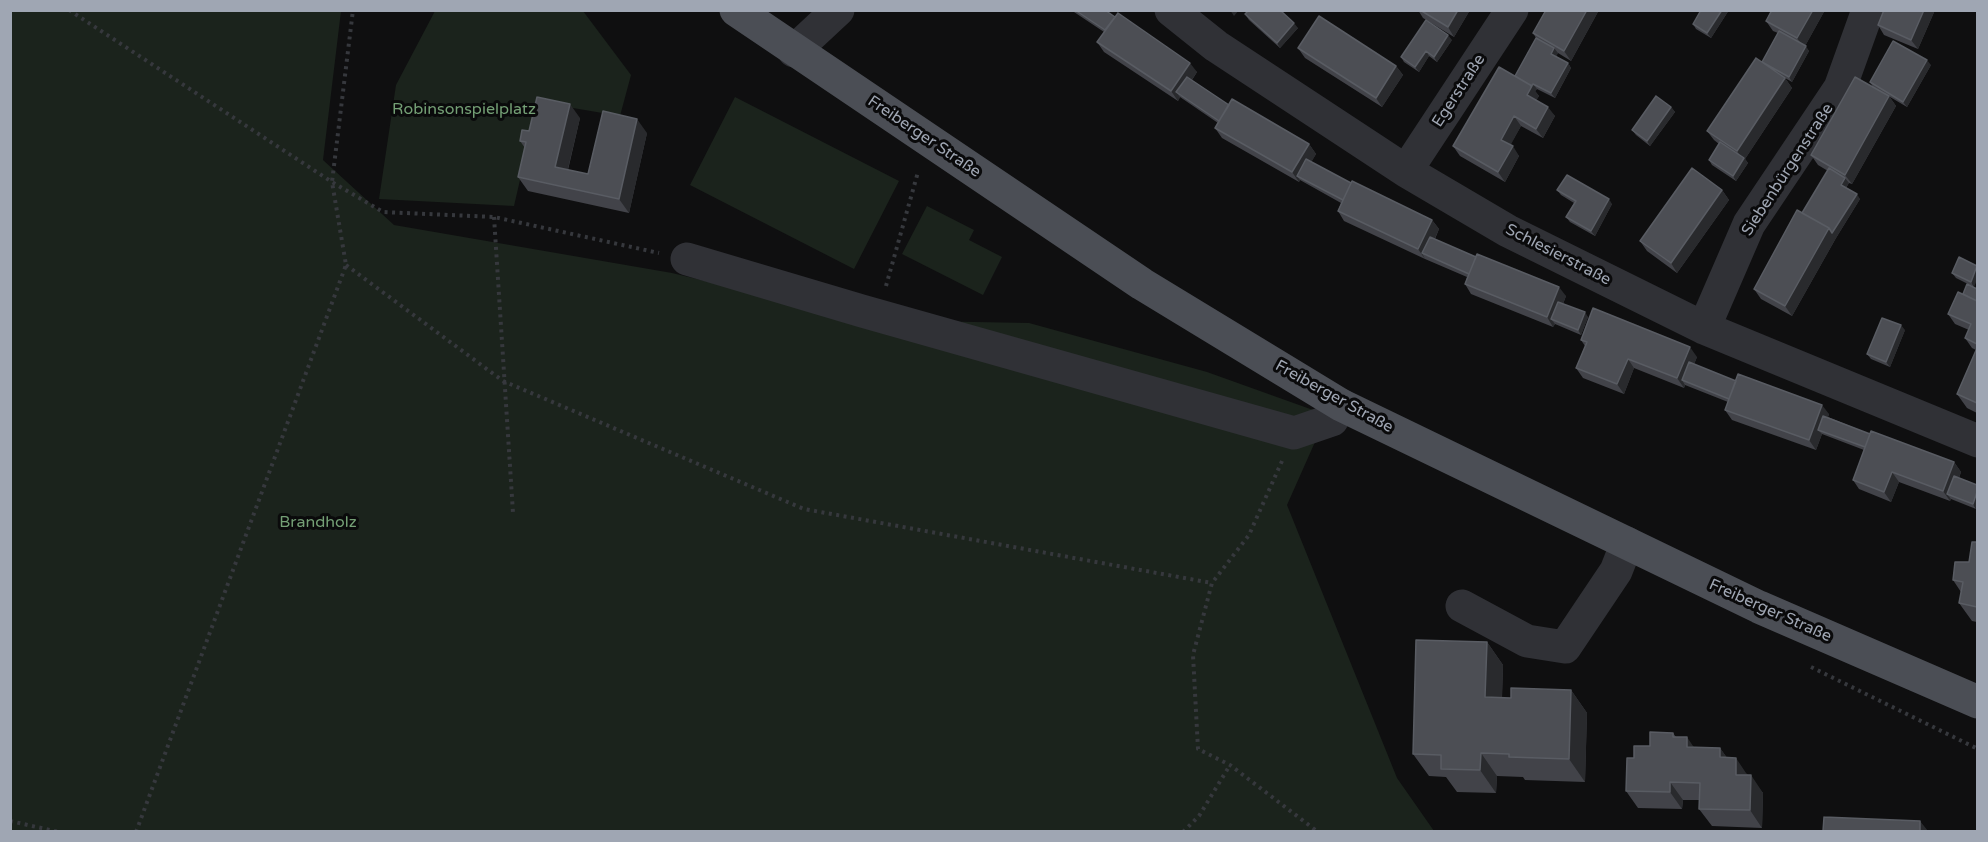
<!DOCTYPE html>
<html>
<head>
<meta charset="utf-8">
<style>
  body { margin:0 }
  #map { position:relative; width:1988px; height:842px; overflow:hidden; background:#0f0f10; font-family:"Varela Round",sans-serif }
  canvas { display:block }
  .frame { position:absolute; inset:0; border:12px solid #9fa6b3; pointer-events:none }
</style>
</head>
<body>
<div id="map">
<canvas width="1988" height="842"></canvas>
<div class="frame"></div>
</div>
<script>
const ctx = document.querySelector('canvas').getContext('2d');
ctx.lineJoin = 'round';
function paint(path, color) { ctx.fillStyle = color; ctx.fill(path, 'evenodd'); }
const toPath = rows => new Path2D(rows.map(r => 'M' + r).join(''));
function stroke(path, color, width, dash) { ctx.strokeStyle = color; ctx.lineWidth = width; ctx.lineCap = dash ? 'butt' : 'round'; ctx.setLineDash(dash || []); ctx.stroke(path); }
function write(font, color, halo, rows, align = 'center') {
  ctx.font = font + ' "Varela Round",sans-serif'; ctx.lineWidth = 6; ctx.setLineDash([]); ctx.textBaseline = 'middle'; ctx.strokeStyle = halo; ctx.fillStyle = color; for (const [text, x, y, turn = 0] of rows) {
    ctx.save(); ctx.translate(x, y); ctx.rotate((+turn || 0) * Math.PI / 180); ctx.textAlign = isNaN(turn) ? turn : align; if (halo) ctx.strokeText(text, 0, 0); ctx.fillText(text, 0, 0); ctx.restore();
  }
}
paint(toPath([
  [10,11,341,11,323,160,394,225,672,273,867,320,1029,323,1207,372,1327,415,1287,505,1397,778,1434,831,11,831],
  [435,11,583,11,631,75,620,116,538,102,514,206,379,199,396,85],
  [735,97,899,181,854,269,690,185],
  [927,206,974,230,969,240,1002,257,983,295,902,254]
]), '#1b231c');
stroke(toPath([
  [69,10,332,182,383,212,494,217,659,253],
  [494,217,513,513],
  [346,265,503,381,804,509,1212,583],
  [886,286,918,172],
  [1282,461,1249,535,1212,583,1193,655,1198,749,1230,765,1318,832],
  [1811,667,1978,749],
  [10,821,59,832],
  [136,832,346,265,332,182,353,10],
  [1183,832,1199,816,1230,765]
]), '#36383d', 4, [3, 4.5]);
stroke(toPath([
  [1171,10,1216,46,1406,171,1508,231,1704,328,1978,441],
  [794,51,838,10],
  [1406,171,1512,10],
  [687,259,862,311,1294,433,1332,420,1341,405],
  [1704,328,1749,224,1840,88,1868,10],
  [1462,606,1527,641,1565,647,1616,571,1627,543]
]), '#303136', 33);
stroke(toPath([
  [736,10,1142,284,1341,405,1759,607,1978,702]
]), '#4b4e55', 33);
paint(toPath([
  [1071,10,1105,10,1197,72,1192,80,1229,105,1309,144,1316,154,1311,162,1351,183,1432,220,1439,229,1435,239,1566,296,1563,304,1588,317,1581,335,1555,324,1553,327,1471,294,1465,284,1467,277,1425,259,1344,221,1338,211,1341,203,1300,180,1299,182,1222,138,1215,128,1218,123,1180,97,1178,101,1104,52,1097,42,1104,32],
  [1418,10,1470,10,1454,37,1423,18],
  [1546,10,1599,10,1571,61,1558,53,1556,56,1568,63,1571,68,1555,98,1537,89,1535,91,1539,96,1536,100,1555,116,1543,138,1521,126,1510,145,1519,156,1505,182,1460,156,1453,146,1515,76,1536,38,1533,33],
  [1701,10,1729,10,1711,38,1696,29,1693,24],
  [1771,10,1825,10,1805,46,1809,51,1792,82,1785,78,1792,88,1745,159,1748,163,1736,181,1712,165,1709,160,1719,144,1714,140,1707,131,1762,62,1778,33,1773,31,1766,21],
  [1884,10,1935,10,1918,49,1884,35,1878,25],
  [1245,14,1298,28,1280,48,1249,20],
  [1452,40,1437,62,1429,56,1419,72,1404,62,1401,57],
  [1298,48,1396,66,1403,75,1382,107,1305,58],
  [1931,65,1907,107,1873,87,1870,82],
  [1889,96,1896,106,1852,184,1849,183,1846,188,1860,199,1836,238,1792,316,1761,299,1754,289,1802,213,1828,171,1818,165,1811,155],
  [1671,107,1675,112,1650,146,1636,135,1632,130],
  [580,118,568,170,588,174,647,133,629,213,528,191,518,177,525,148,520,141,529,131],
  [1557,190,1612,204,1595,236,1570,222,1566,217,1574,203,1561,195],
  [1722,190,1729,200,1677,273,1647,251,1640,241],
  [1959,257,1974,287,1956,278,1952,273],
  [1977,289,1977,413,1967,408,1957,394,1976,350,1972,348,1965,338,1969,330,1955,324,1948,314,1963,294],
  [1905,330,1890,367,1871,359,1867,354],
  [1581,340,1697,357,1694,364,1736,381,1829,414,1828,417,1870,434,1954,462,1961,472,1959,478,1976,509,1951,499,1950,501,1899,482,1891,502,1859,489,1853,480,1864,450,1822,434,1816,450,1732,420,1725,410,1728,402,1685,385,1684,388,1634,368,1624,394,1583,378,1576,368,1585,346],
  [1977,542,1977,622,1972,621,1959,603,1961,592,1953,580,1969,562],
  [1487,642,1503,665,1502,698,1511,698,1571,690,1587,713,1585,782,1525,780,1523,777,1497,776,1496,793,1457,792,1446,777,1429,776,1413,754],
  [1673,733,1676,737,1694,747,1720,748,1727,758,1748,775,1763,793,1762,828,1712,826,1699,809,1700,800,1683,800,1682,809,1638,808,1626,791,1634,758,1650,746]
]), '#424349');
paint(toPath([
  [1230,10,1239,10,1234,16],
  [1458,10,1470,10,1454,37,1448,27],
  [1587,10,1599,10,1571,61,1564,51],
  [1722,10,1729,10,1711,38,1707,33],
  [1813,10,1825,10,1804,48,1797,38],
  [1924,10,1935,10,1918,49,1911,40],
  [1294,23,1298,28,1280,48,1277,43],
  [1448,35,1452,40,1437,62,1434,57],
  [1806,46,1809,51,1792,82,1789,77],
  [1554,48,1558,53,1555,59,1551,54],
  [1426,51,1429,56,1419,72,1415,67],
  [1927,60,1931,65,1907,107,1903,102],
  [1190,63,1197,72,1181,96,1176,92,1180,97,1178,101,1171,91],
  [1568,63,1571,68,1555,98,1551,93],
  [1396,66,1403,75,1382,107,1376,98],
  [1785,78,1792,88,1745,159,1748,163,1736,181,1733,176,1743,160,1737,151],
  [1533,84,1537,89,1535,91,1539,96,1534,105,1527,95],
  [1889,96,1896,106,1852,184,1845,175],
  [570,104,580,118,565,181,555,167],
  [1548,107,1555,116,1543,138,1536,129],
  [1671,107,1675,112,1650,146,1647,141],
  [1514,116,1521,126,1508,150,1501,140],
  [637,119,647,133,629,213,619,199],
  [1309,144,1316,154,1302,178,1297,176,1300,180,1299,182,1292,172],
  [1513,146,1519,156,1505,182,1498,172],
  [1845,178,1849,183,1844,190,1841,185],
  [1722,190,1729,200,1677,273,1671,263],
  [1857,194,1860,199,1836,238,1792,316,1785,306,1829,228],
  [1609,199,1612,204,1595,236,1591,231],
  [1432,220,1439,229,1427,256,1422,253,1425,259,1418,249],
  [1977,267,1977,280,1974,287,1971,282],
  [1559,287,1566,296,1556,321,1551,319,1555,324,1553,327,1547,317],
  [1585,312,1588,317,1581,335,1578,330],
  [1901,325,1905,330,1890,367,1886,362],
  [1690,347,1697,357,1687,382,1682,380,1685,385,1684,388,1677,378],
  [1628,359,1634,368,1624,394,1617,384],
  [1822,405,1829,414,1823,431,1818,430,1822,434,1816,450,1809,440],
  [1954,462,1961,472,1952,496,1947,494,1951,499,1950,501,1943,491],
  [1892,472,1899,482,1891,502,1884,492],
  [1977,492,1977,506,1976,509,1973,504],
  [1487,642,1503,665,1501,720,1485,697],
  [1571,690,1587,713,1585,782,1569,759],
  [1687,737,1699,755,1687,747],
  [1720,748,1733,766,1720,757],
  [1481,753,1497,776,1496,793,1480,770],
  [1736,758,1748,776,1736,775],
  [1751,775,1763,793,1762,828,1750,810],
  [1670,782,1683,800,1682,809,1670,792],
  [1920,821,1928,831,1920,831]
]), '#292a2d');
const building = toPath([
  [1075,10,1105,10,1115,17,1105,30,1075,10],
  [1249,10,1280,10,1294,23,1277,43,1245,14,1249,10],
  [1420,10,1458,10,1448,27,1420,10],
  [1546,10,1587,10,1564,51,1533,33,1546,10],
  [1701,10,1722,10,1707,33,1693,24,1701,10],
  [1772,10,1813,10,1797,38,1766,21,1772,10],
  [1884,10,1924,10,1911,40,1878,25,1884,10],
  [1118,13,1190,63,1171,91,1097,42,1118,13],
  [1319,16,1396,66,1376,98,1298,48,1319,16],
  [1426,20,1448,35,1434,57,1426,51,1415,67,1401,57,1426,20],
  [1779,31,1806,46,1789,77,1762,62,1779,31],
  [1536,38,1554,48,1551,54,1568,63,1551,93,1533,84,1531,87,1532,86,1515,76,1536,38],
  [1893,41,1927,60,1903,102,1870,82,1893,41],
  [1756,58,1785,78,1737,151,1707,131,1756,58],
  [1499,67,1532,86,1527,95,1548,107,1536,129,1514,116,1501,140,1513,146,1498,172,1453,146,1499,67],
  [1187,77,1229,105,1219,121,1176,92,1187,77],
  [1855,77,1889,96,1845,175,1811,155,1855,77],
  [1656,96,1671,107,1647,141,1632,130,1656,96],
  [537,97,570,104,555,167,588,174,603,111,637,119,619,199,518,177,526,142,520,141,522,130,529,131,537,97],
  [1232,99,1309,144,1292,172,1215,128,1232,99],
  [1720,142,1744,158,1733,176,1709,160,1720,142],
  [1306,159,1351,183,1343,200,1297,176,1306,159],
  [1692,168,1722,190,1671,263,1640,241,1692,168],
  [1829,168,1845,178,1841,185,1857,194,1832,233,1829,228,1802,213,1829,168],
  [1567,175,1609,199,1591,231,1566,217,1576,201,1557,190,1567,175],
  [1352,181,1432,220,1418,249,1338,211,1352,181],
  [1797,210,1829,228,1785,306,1754,289,1797,210],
  [1430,237,1476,257,1469,274,1422,253,1430,237],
  [1477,254,1559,287,1547,317,1465,284,1477,254],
  [1959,257,1977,266,1971,282,1952,273,1959,257],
  [1967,284,1977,289,1977,301,1963,294,1967,284],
  [1958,292,1977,301,1977,344,1965,338,1971,324,1948,314,1958,292],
  [1558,302,1585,312,1578,330,1551,319,1558,302],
  [1593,308,1690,347,1677,378,1628,359,1617,384,1576,368,1587,342,1581,340,1593,308],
  [1882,318,1901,325,1886,362,1867,354,1882,318],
  [1977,348,1977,403,1957,394,1977,348],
  [1689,362,1736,381,1729,399,1682,380,1689,362],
  [1738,374,1822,405,1809,440,1725,410,1738,374],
  [1823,416,1870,434,1865,447,1818,430,1823,416],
  [1871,431,1954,462,1943,491,1892,472,1884,492,1853,480,1871,431],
  [1954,476,1977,485,1977,492,1973,504,1947,494,1954,476],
  [1972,542,1977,542,1977,607,1959,603,1963,582,1953,580,1955,562,1969,562,1972,542],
  [1416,640,1487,642,1485,697,1511,698,1511,688,1571,690,1569,759,1509,757,1509,754,1481,753,1480,770,1441,769,1441,755,1413,754,1416,640],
  [1650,732,1673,733,1673,737,1687,737,1687,747,1720,748,1720,757,1736,758,1736,775,1751,775,1750,810,1699,809,1700,783,1670,782,1670,792,1626,791,1627,758,1634,758,1634,746,1650,746,1650,732],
  [1824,817,1920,821,1920,831,1823,831,1824,817]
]);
paint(building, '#4c4e54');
stroke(building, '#595c63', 1.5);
write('16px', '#9fa6b3', '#0a0a0b', [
  ["Egerstraße",1459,91,-57],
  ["Freiberger Straße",924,137,34],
  ["Siebenbürgenstraße",1788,170,-57],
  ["Schlesierstraße",1558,255,27],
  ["Freiberger Straße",1334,397,29],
  ["Freiberger Straße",1770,611,24]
]);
write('16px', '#749f75', '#0a0a0b', [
  ["Robinsonspielplatz",464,110],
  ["Brandholz",318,523]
]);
</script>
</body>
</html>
